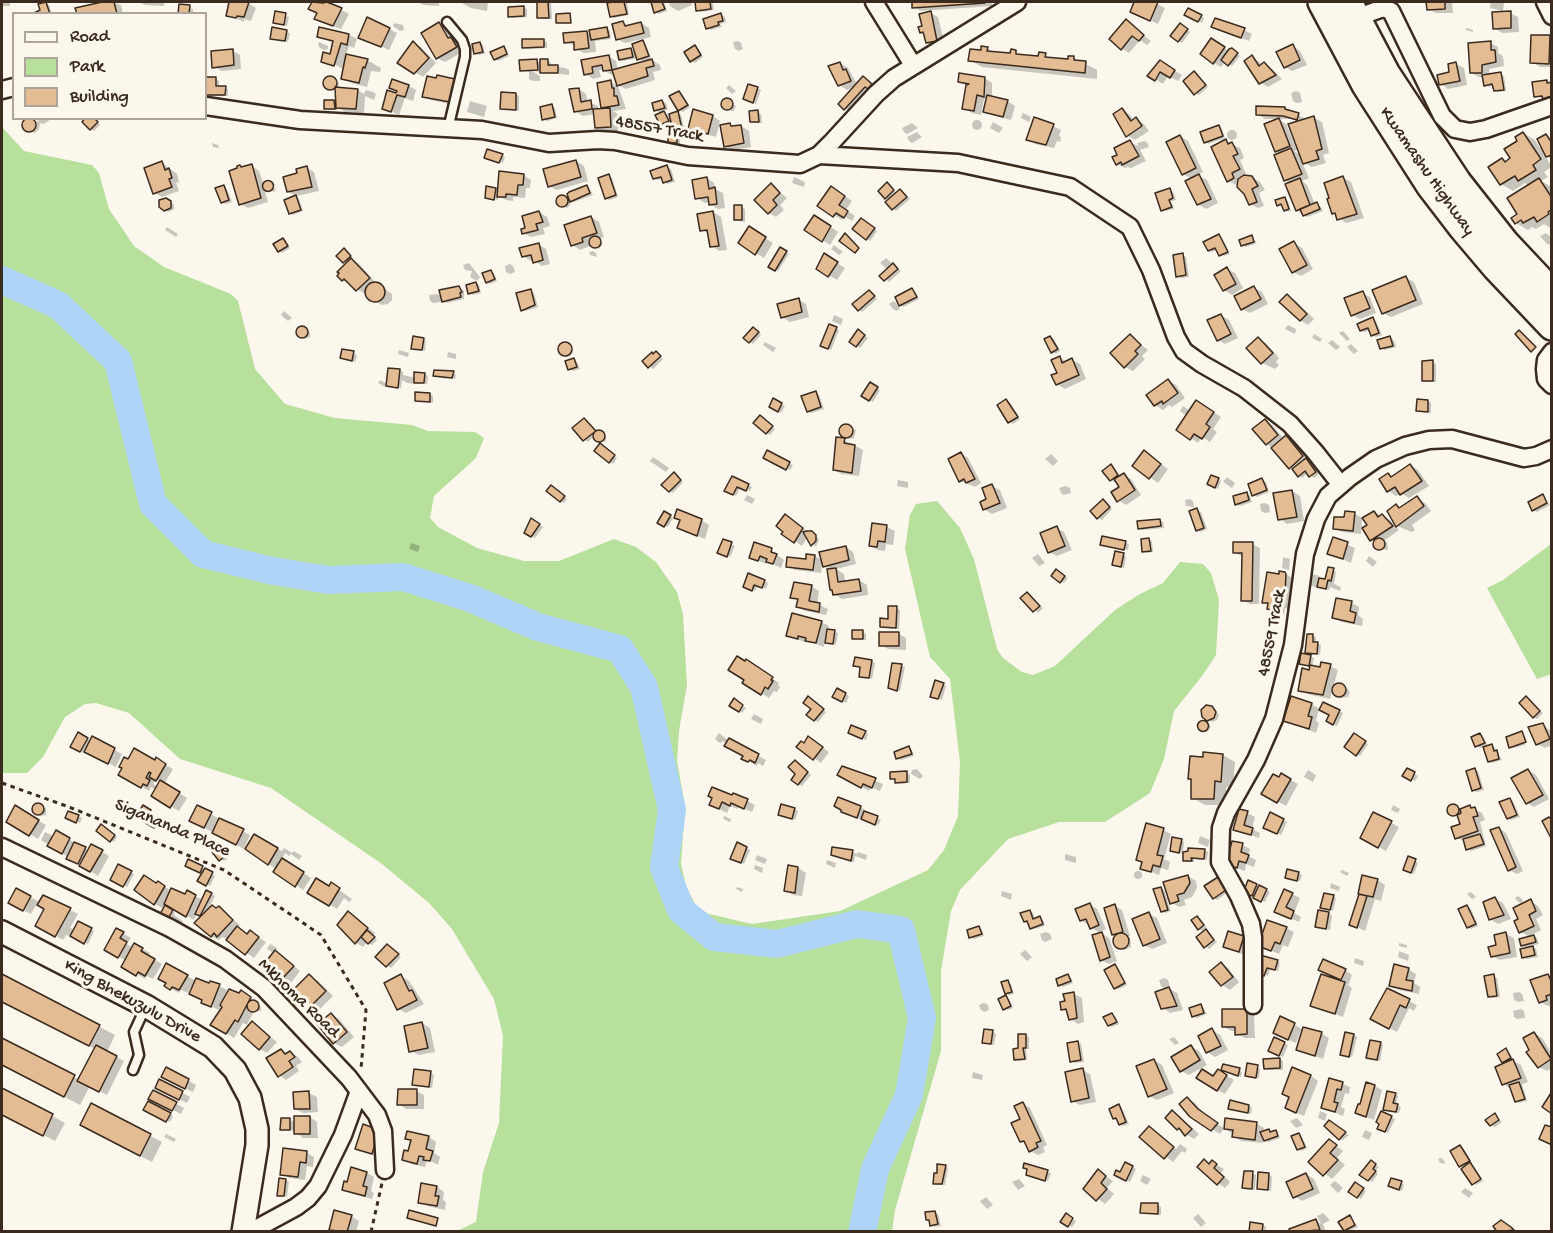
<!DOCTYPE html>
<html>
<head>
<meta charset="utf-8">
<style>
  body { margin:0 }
  #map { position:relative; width:1553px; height:1233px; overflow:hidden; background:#fbf7ec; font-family:"Gochi Hand",sans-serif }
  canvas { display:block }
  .frame { position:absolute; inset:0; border:3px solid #3b2a1e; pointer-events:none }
  .legend { position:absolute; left:12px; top:12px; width:195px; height:108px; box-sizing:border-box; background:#fbf7ec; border:2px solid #aea59a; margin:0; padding:8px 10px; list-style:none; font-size:18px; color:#3b2a1e }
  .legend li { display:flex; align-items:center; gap:12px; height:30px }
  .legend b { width:30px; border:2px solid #aea59a }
</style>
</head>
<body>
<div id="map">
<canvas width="1553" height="1233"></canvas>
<div class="frame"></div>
<ul class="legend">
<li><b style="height:8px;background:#fbf7ec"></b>Road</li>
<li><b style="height:16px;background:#b7e09c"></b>Park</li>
<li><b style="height:16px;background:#e3bc93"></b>Building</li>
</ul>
</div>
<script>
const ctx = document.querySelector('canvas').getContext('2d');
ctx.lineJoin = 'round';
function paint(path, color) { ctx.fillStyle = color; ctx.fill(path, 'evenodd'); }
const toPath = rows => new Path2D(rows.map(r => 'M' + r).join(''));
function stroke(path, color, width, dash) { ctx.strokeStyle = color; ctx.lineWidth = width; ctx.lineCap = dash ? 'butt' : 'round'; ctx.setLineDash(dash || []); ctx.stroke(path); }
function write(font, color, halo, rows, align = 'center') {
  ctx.font = font + ' "Gochi Hand",sans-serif'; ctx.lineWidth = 6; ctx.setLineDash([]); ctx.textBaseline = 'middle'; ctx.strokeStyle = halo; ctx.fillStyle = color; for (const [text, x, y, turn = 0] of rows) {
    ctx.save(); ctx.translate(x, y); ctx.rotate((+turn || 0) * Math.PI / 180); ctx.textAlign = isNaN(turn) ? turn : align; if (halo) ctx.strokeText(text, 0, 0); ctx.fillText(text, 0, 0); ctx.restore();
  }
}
paint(toPath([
  [2,127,24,151,92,165,99,173,109,209,134,246,164,267,231,294,238,301,255,369,285,404,335,418,412,425,428,431,475,432,484,438,476,458,434,496,430,518,438,527,477,548,524,561,559,561,614,539,636,547,656,562,677,592,683,614,687,685,679,731,677,761,685,806,681,864,686,886,696,906,705,913,752,924,840,911,928,870,944,850,958,816,960,762,950,679,930,657,905,549,910,515,916,504,937,501,960,528,974,559,997,649,1003,658,1022,672,1033,675,1055,666,1115,610,1140,594,1163,583,1180,562,1203,564,1211,573,1219,600,1216,655,1202,676,1174,711,1164,759,1150,793,1105,822,1059,822,1008,839,960,890,951,911,941,971,941,1051,895,1210,892,1231,457,1231,476,1222,483,1172,499,1123,503,1036,494,999,452,929,429,903,382,864,271,788,180,759,129,713,96,703,85,704,65,717,43,757,27,773,2,773],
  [1551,544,1551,674,1537,679,1487,588,1503,580]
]), '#b7e09c');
paint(toPath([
  [2,2,10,2,10,6,2,6],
  [110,2,121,5,123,14,78,14,77,10],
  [139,2,164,2,164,6,145,5],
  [231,2,248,3,256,8,251,21,244,19,244,22,228,15],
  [314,2,323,5,325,2,349,14,341,29,324,23,318,13,310,9],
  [417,2,439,2,439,6,424,5],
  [464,2,488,2,487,11,471,8,463,4],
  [538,2,547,2,551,3,552,19,542,19,539,17],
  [624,2,627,3,629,15,614,18,611,16,608,4],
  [652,2,664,2,667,11,659,14,655,12],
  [669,2,691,2,692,5,678,11,670,6],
  [710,2,713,4,714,10,701,12,698,10,697,3],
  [913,2,992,2,992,6,921,11,914,7],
  [1132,2,1153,2,1165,8,1158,24,1139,15,1135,3],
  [1428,2,1452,2,1453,13,1436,13,1428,9],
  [1491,2,1504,3,1503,11,1490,8],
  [46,3,49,5,52,14,34,14,42,11],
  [181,5,193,9,193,14,180,14],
  [523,7,527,9,527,17,513,18,510,16],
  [1189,10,1204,18,1202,23,1186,14],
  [276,13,289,17,287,26,274,22],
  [930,13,938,17,945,45,935,47,927,43,925,34,921,32],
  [1510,13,1518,17,1519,32,1502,33,1494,28],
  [721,15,725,17,726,22,720,24,722,27,711,30,708,28],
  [1126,21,1151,41,1147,45,1140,40,1129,53,1121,48],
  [394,23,403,25,404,30,400,31,397,29,393,26],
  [623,23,629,26,641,23,649,28,651,37,625,43,617,39],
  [439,24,447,28,464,51,445,62,437,58],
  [1180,25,1190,32,1182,43,1172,36],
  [1466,28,1473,30,1473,32,1466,30],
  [320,29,349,35,357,39,354,48,349,46,346,55,367,60,381,68,380,72,371,71,367,87,351,83,343,78,345,70,328,61,327,64,331,66,323,61,331,56,334,43,318,36],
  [389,29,397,33,389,50,360,37],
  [607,29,610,31,611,39,595,41,596,52,584,53,576,49,576,46,566,42,587,33,592,35],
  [1220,30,1244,30,1252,34,1249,41],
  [286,32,290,33,288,42,271,38],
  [1550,37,1552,38,1552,67,1540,67,1532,62],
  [544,41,547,42,547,48,527,49,524,47],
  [738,41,741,43,743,49,739,51,735,49,733,42],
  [319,42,328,46,328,49,324,50,320,48,318,45],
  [643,42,646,44,651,58,649,58,660,65,661,70,653,72,655,80,626,89,618,85,615,74,612,75,603,70,599,70,601,77,593,79,586,74,583,61,608,56,616,61,618,70,644,62,638,58,623,61,620,59,631,50,637,53],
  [414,43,421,47,436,63,423,77,399,62],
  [480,43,483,45,485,54,479,55,475,53],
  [1490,43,1498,47,1498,53,1503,56,1504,66,1489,69,1489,76,1500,74,1504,76,1506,91,1498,92,1495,90,1494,86,1489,87,1485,85,1484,77,1479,77,1471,73],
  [1219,44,1229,51,1235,52,1240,56,1232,66,1225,62,1221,67,1214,63],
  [1293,46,1300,51,1307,65,1292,71,1285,67],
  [695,47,703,57,695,63,691,61],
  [504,48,507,50,509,56,498,61,495,59],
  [987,48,997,54,1011,55,1012,51,1025,57,1040,58,1045,55,1053,59,1069,61,1074,58,1097,70,1097,79,982,67,970,60],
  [232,50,240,55,241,69,222,71,214,67],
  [1252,57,1263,65,1272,69,1282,79,1268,87,1260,82],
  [537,60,541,63,548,61,551,63,551,66,565,68,569,70,569,75,532,71,540,76,540,81,533,81,529,79,529,72,521,70],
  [1160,62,1182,75,1178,81,1168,76,1163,84,1149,75],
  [840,63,848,68,857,84,863,78,879,89,853,113,845,108,856,86,847,90,839,85],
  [1456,64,1464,68,1467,85,1448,89,1441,84,1451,73],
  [1197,75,1208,87,1199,95,1195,93],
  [329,78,339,83,338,89,357,90,364,94,366,90,373,92,376,94,374,100,365,96,364,113,345,112,337,107,338,110,329,110,325,108,334,102,337,103,336,89,331,90,325,85,325,80],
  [984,78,992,83,992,97,1007,101,1015,106,1011,120,993,115,985,111,988,99,984,99,981,115,972,113,964,108,968,86,959,81],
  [215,79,219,81,219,87,228,89,228,96,210,96,207,94],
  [454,81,462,85,458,106,431,100,424,96],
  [610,82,618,86,626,109,613,111,618,114,618,131,604,131,596,127,595,114,583,116,575,111,579,89,586,94,588,102,598,106,599,110,603,110,598,85],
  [729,85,736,91,732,94,726,88],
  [409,86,416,90,413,101,405,98,399,115,384,108,398,92,391,87],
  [757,88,761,90,756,104,748,101],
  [1296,91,1300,93,1302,102,1297,103,1293,101,1291,93],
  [679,92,690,107,683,112,679,110],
  [516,94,519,96,519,111,502,108],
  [725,100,736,106,734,111,731,111,723,105],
  [470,101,487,106,484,117,467,112],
  [662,101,666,103,668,110,662,111,668,115,671,123,665,126,661,124,662,114,656,110],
  [552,106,555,108,557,118,547,121,544,119],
  [1284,108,1306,119,1314,118,1322,122,1329,153,1323,155,1326,163,1312,167,1302,162,1309,178,1302,181,1307,185,1315,204,1320,206,1323,211,1307,217,1297,210,1291,184,1285,180,1282,154,1276,151,1279,120,1286,124,1297,150,1294,151,1302,156,1301,122,1292,119,1265,119,1257,114],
  [1122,110,1129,114,1134,121,1136,119,1144,124,1149,131,1135,140,1128,136],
  [694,111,713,116,720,121,716,137,698,132,690,128],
  [758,112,761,114,762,123,755,123,752,121],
  [678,113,681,115,685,131,678,132,675,130],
  [1023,113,1031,117,1029,122,1021,118],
  [27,118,39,122,37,118,48,118,49,121,43,124,40,123,39,129,35,133,27,130,23,125],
  [94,118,100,125,94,131,91,129],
  '972 125a5 5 0 1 1 10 0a5 5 0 1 1-10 0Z',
  [993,122,1003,128,999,133,990,128],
  [912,123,918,128,907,134,904,132,902,128],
  [730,125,734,127,741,126,749,131,751,147,733,150,725,146],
  [1053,126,1061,130,1059,136,1061,137,1060,142,1057,141,1054,148,1035,144,1028,139],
  [1218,127,1222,129,1225,138,1208,144,1205,142],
  '1227 135a5 5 0 1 1 10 0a5 5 0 1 1-10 0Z',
  [917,132,922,137,912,143,909,141,907,137],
  [1523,133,1535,140,1540,148,1546,136,1552,139,1552,159,1544,154,1552,167,1544,172,1548,177,1541,181,1552,187,1550,228,1544,224,1536,229,1532,227,1528,230,1516,223,1529,186,1525,183,1513,191,1501,184,1502,160,1507,162,1512,159],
  [677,135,680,137,680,145,670,143],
  [1180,136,1188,141,1203,172,1197,175,1207,180,1218,203,1206,209,1198,204,1192,179,1183,174],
  [1130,141,1132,142,1129,146,1134,144,1138,146,1137,143,1144,141,1147,142,1149,147,1140,150,1146,161,1131,168,1128,167,1125,168,1117,164,1119,155],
  [1226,141,1240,148,1244,158,1240,160,1246,174,1242,176,1252,177,1260,182,1265,190,1259,193,1264,206,1258,208,1250,204,1239,184,1236,185,1228,181],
  [212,143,218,145,219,148,213,147],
  [502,156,505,157,503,163,487,157],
  [576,161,584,166,588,181,557,190,549,186],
  [162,163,177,174,179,182,176,183,179,191,162,197,155,193],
  [252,166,259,171,264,186,269,182,276,190,274,192,264,188,268,202,248,208,240,204,243,168],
  [667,167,671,169,675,182,667,184,663,178,658,180,654,178],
  [307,168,314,172,319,191,296,196,288,192,299,174],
  [523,175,531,180,530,188,526,188,525,198,513,197,513,201,506,200,498,196,498,200,487,198,495,189,499,191],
  [609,176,612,178,618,197,609,200,606,198],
  [794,177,805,182,804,187,792,183],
  [707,178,714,183,715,189,723,193,725,208,718,209,710,204,710,202,705,203,697,198],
  [1343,178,1351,182,1364,218,1346,223,1333,213],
  [1352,213,1353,215,1342,219,1339,217],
  [771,185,787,198,780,205,784,210,776,217,769,213],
  [890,186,897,194,901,190,910,199,896,211,887,202,890,200,886,198],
  [224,187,227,189,232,202,226,204,222,202],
  [587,187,590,189,593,195,574,202,571,201],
  [1170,190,1173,192,1176,200,1171,201,1174,209,1166,211,1163,209],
  [839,192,852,201,846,210,855,216,852,221,844,216,842,220,819,205],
  [296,197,299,199,303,211,293,215,290,213],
  [559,197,564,197,571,201,570,205,567,208,560,205,558,199],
  [1284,199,1288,201,1291,211,1288,212,1283,206,1278,205],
  [170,201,174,205,174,209,169,212,165,210],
  [741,207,745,209,745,222,735,220],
  [539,212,547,217,550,226,543,228,545,234,531,237,524,233],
  [713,212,721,217,727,250,719,251,712,246,709,234,702,230],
  [591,217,599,222,604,237,598,239,603,244,599,249,588,241,590,246,580,250,573,245],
  [822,221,838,232,830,245,822,240],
  [865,222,877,231,870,241,867,239],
  [167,227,178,234,176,237,165,230],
  [749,228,773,243,764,258,740,243],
  [1546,233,1552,238,1552,242,1548,245,1540,236],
  [1219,236,1222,238,1230,254,1224,256,1218,249,1212,252,1209,250],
  [1252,237,1257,243,1246,247,1242,245],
  [283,240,290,248,282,253,279,251],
  [1294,243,1302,248,1313,269,1301,276,1293,272],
  [538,244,546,249,550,264,542,266,534,260,531,261,523,256],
  [834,245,843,252,839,255,831,249],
  [780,249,789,254,778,271,770,266],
  [593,251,596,253,597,257,590,255,589,252],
  [347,252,353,259,352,260,359,264,376,283,392,294,392,300,388,304,382,305,368,298,367,292,365,294,343,280,347,264,338,256],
  [825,255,845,268,837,280,818,269],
  [1183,255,1186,257,1189,277,1181,278,1178,276],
  [886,258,901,271,889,282,881,276,888,270,880,263],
  [469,263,480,277,477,281,470,277,472,271,465,270,463,265],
  [510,264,513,266,515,272,510,274,506,272,505,266],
  [1227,269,1235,273,1243,288,1232,295,1224,290],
  [491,271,494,273,497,281,490,284,487,282],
  [1406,278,1414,282,1423,304,1391,317,1383,313],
  [476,283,479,285,481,293,473,295,470,293],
  [458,287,464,291,464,299,447,303,441,299,441,302,433,303,430,301,429,295,437,294,442,297],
  [1254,288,1262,292,1268,304,1250,313,1242,309],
  [912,290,916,292,919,299,903,307,896,303,900,309,896,311,893,309,889,304,893,301,900,305],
  [530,291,534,293,538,307,525,311,522,309],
  [869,291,877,299,862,312,859,310],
  [1362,293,1370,297,1376,313,1360,319,1352,315],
  [1287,296,1295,300,1314,319,1308,325,1300,320],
  [799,300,806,304,809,317,790,322,782,317],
  [284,311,292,318,288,321,281,315],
  [834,315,843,319,841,325,832,321],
  [1221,315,1229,320,1238,338,1225,344,1218,340],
  [1373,319,1376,321,1382,335,1376,337,1372,335,1370,330,1364,332,1361,330],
  [1288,325,1296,329,1295,334,1285,329],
  [302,327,310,332,310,337,305,339,298,332],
  [836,328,839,330,831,350,825,347],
  [757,330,761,335,753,344,745,338],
  [1343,331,1350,339,1347,341,1339,333],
  [862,333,868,338,860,348,851,342],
  [1314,334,1322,339,1320,342,1312,338],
  [1130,336,1148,350,1142,356,1145,359,1133,371,1125,367],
  [1050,337,1054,339,1060,351,1056,354,1052,352],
  [1390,338,1394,340,1396,347,1385,350,1382,348],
  [423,339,426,341,425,351,413,348],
  [1258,339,1266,343,1279,358,1276,362,1279,365,1275,369,1262,363],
  [1332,340,1340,347,1336,350,1328,343],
  [765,342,776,348,773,352,763,345],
  [1351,344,1358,351,1354,354,1347,347],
  '561 351a6 6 0 1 1 12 0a6 6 0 1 1-12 0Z',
  [399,350,409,353,408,357,398,354],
  [343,351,357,355,355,362,341,358],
  [448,352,456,354,456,359,447,357],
  [654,355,659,355,663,359,653,369,644,361],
  [1060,358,1067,362,1072,360,1080,364,1086,379,1065,389,1057,384],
  [574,360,577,362,580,369,573,371,569,369],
  [1433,362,1436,364,1436,382,1427,382,1424,380],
  [400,370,403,372,403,375,416,378,424,374,428,376,427,384,415,382,415,384,407,383,402,380,401,388,386,385,385,387,378,383,380,380,387,384],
  [453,373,456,375,455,379,447,377,446,379,434,375],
  [1168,381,1176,385,1185,398,1172,407,1169,405,1163,410,1155,405,1148,395],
  [871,384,880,390,873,402,863,396],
  [816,393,819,395,824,409,811,413,808,411],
  [430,394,433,396,433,403,416,400],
  [774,400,785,406,781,413,771,407],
  [1006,401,1010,403,1020,419,1013,424,1010,422],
  [1428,401,1431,403,1431,413,1418,410],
  [1183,406,1190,411,1204,406,1221,417,1213,429,1217,432,1210,442,1202,437,1198,443,1191,438,1187,416,1180,411],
  [764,419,775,429,770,435,767,433],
  [585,420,598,433,606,436,606,441,601,442,597,440,595,435,588,442,584,440,574,429],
  [1265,420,1272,425,1284,439,1286,437,1294,442,1319,474,1314,478,1308,473,1302,478,1290,467,1274,449,1267,444],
  [845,425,856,430,854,438,851,439,841,433,842,426],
  [844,440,863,450,859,476,842,474,834,470],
  [604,447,617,458,613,464,610,462],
  [768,452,793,465,790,470,765,457],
  [961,453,968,458,981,483,975,487,960,481],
  [1051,454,1058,461,1053,466,1045,459],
  [653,457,669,468,666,472,650,461],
  [1152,457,1168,469,1158,483,1134,466],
  [1410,465,1418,470,1429,486,1409,498,1401,493,1396,496,1389,491,1381,479,1388,474,1393,477],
  [1111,466,1120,477,1124,475,1131,479,1141,495,1126,505,1118,500,1121,487,1117,480,1114,482,1111,480],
  [674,474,683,482,673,493,670,491],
  [1212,477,1221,481,1218,489,1209,484],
  [1227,477,1235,483,1232,488,1223,482],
  [733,478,752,487,750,491,741,487,736,496,726,490],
  [898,480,908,482,908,488,897,486],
  [1262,480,1266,482,1269,492,1257,497,1253,495],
  [992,486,1000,490,1007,508,992,514,984,509],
  [1066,486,1070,488,1071,493,1064,495,1061,493,1059,488],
  [554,489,567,499,564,503,560,501],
  [1292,491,1300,496,1304,521,1287,524,1280,519],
  [1247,494,1250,496,1252,502,1240,506,1237,504],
  [747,495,755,499,752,504,744,500],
  [1543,496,1550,505,1537,512,1533,510],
  [1417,498,1425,503,1431,511,1412,525,1415,530,1412,532,1397,526,1396,506,1401,509],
  [1190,499,1193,501,1194,507,1186,506,1185,500],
  [1106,503,1112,509,1102,520,1098,518],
  [1265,503,1269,505,1270,512,1265,513,1261,511,1260,504],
  [1197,510,1201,512,1207,529,1201,532,1197,530],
  [1374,512,1390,520,1399,530,1384,541,1387,542,1388,549,1387,550,1376,548,1375,542,1371,540,1369,525],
  [664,513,673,518,668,527,659,522],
  [1355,514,1362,518,1361,534,1342,532,1334,528],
  [786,516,810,533,815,535,819,539,816,547,808,536,802,546,795,541],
  [532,520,543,527,535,538,526,532],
  [701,520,709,525,705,539,679,528],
  [1160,520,1163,522,1164,528,1143,530,1139,528],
  [873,525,887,527,895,531,893,545,886,544,885,551,878,550,870,546],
  [1056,528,1064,532,1072,550,1057,556,1049,552],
  [1103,537,1126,543,1129,544,1128,550,1103,544],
  [1149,539,1152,541,1153,552,1147,553,1144,551],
  [1334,539,1355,548,1351,563,1329,553],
  [724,541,735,546,730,557,722,554],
  [411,543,420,546,418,552,409,549],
  [1252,544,1260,548,1259,604,1250,604,1242,600,1243,557,1234,552],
  [846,547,853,552,856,564,836,569,844,574,845,582,859,580,867,585,868,595,842,599,834,594,832,570,822,564,821,573,795,570,788,566,807,561,815,556,823,561],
  [771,550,784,560,781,568,767,561,766,564,750,557],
  [1038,554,1045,563,1039,566,1032,558],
  [1123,555,1126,557,1124,568,1113,565],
  [1369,556,1377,562,1373,567,1366,561],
  [1283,557,1290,559,1289,570,1282,568],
  [1333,570,1336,572,1334,584,1341,587,1340,591,1330,587,1329,590,1307,585,1309,574,1317,575,1320,577,1320,580,1326,581],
  [1060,573,1068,578,1064,583,1053,576],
  [1284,573,1292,578,1292,588,1294,589,1289,609,1285,608,1284,614,1276,613,1269,609,1269,605,1264,602,1280,575],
  [749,575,768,583,766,589,758,585,755,591,748,588],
  [811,586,819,591,817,604,828,609,826,615,805,611,798,607,799,601,791,597],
  [1027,594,1043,608,1038,613,1023,598],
  [1352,603,1359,607,1358,615,1363,619,1362,626,1342,622,1334,617],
  [897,608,900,610,899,629,881,626,889,620],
  [821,622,829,626,828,630,838,633,836,645,825,641,824,647,806,640,805,642,795,639,788,635],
  [862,632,866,634,866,640,853,638],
  [899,634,906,638,906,650,888,649,881,645],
  [1313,636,1316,637,1316,643,1321,645,1320,655,1306,652],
  [1310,656,1314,658,1312,667,1321,668,1330,666,1338,670,1333,688,1339,684,1347,688,1350,692,1348,697,1340,698,1333,690,1330,699,1307,694,1299,690,1310,671,1311,666,1304,665],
  [872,661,875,663,872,679,860,676,862,668,855,665],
  [746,663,754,665,779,683,778,685,780,687,777,692,774,691,769,698,744,682],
  [901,666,905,667,900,691,893,689],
  [943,684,946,686,942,700,935,698],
  [837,690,849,696,846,703,834,697],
  [1292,698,1312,704,1321,710,1324,704,1343,713,1337,726,1328,721,1331,715,1319,709,1316,721,1319,723,1316,733,1285,720],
  [1527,698,1543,713,1537,719,1534,717],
  [734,700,746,708,742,713,731,705],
  [812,700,826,712,818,722,808,715,813,709],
  [1212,707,1219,715,1217,720,1212,722,1203,716],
  [754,714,763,719,761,724,751,719],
  [1202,722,1211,726,1208,732,1199,728],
  [1543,725,1552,732,1552,745,1545,748,1537,744],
  [865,732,868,734,866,740,853,735],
  [719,733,729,741,766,760,763,766,758,763,757,766,743,758,745,756,723,741,720,743,717,741,715,739],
  [1521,733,1525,745,1514,748,1511,747,1508,738,1522,733,1523,733],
  [79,734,91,741,92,738,122,754,116,767,85,751,84,753,72,747],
  [1480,734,1483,736,1488,747,1492,746,1495,748,1502,760,1492,763,1489,761,1484,746,1480,748,1477,746],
  [1354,735,1368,744,1360,756,1346,747],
  [817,743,829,752,821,763,798,747],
  [909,748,912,750,914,756,901,760,897,758],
  [1204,754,1223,755,1235,762,1233,788,1226,787,1226,805,1205,805,1193,798,1193,780,1204,759],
  [156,762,164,764,173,769,164,784,187,798,179,811,153,796,156,790,151,787,149,791,120,774],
  [156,779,161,782,158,787,153,784],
  [798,764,811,775,802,786,793,780,797,774],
  [843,768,883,784,880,791,871,787,869,791,839,775],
  [917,769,923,776,920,779,911,774,912,770],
  [1308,770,1316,775,1313,782,1304,777],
  [1407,770,1418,776,1415,781,1404,775],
  [1475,770,1478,771,1484,790,1477,792,1473,790],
  [1528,770,1536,775,1549,799,1534,807,1527,803],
  [906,773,910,775,910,783,900,784,892,778],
  [1281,775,1298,784,1286,806,1263,793],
  [714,798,747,801,755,805,752,812,739,806,738,809,730,806,727,813,711,805],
  [839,799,861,807,868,812,868,814,881,820,878,825,850,815],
  [1509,799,1513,801,1520,817,1511,820,1508,818],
  [37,805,46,808,46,815,41,816,35,812,35,806],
  [1393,805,1400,809,1398,813,1391,810],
  [1450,806,1455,806,1460,810,1470,807,1482,813,1485,820,1480,822,1486,846,1471,851,1468,849,1465,841,1456,838,1462,825,1459,816,1450,814],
  [144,807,153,813,150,817,161,824,158,829,138,816],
  [197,807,250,835,244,849,199,825],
  [16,808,46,825,38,839,8,821],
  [794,809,798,811,795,820,783,816],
  [1247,813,1255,817,1252,829,1260,833,1259,838,1234,829],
  [1271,814,1287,822,1281,835,1268,829],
  [1374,814,1399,827,1386,851,1362,838],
  [78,816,82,818,80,823,70,820],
  [724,816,731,819,730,822,723,819],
  [105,828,117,837,114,842,111,840],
  [1499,828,1506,833,1523,871,1517,874,1509,870],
  [1163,830,1171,834,1164,859,1170,862,1168,870,1161,868,1159,875,1142,868,1143,863,1138,860],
  [45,832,55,837,56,832,89,851,92,846,109,856,98,876,41,840],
  [255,836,282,851,284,848,292,853,294,851,302,856,299,860,291,854,289,856,285,853,282,859,311,878,303,890,269,864],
  [1200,836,1210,840,1208,847,1198,843],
  [1181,840,1184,842,1183,853,1204,850,1208,852,1207,860,1194,859,1194,862,1188,862,1185,860,1184,854,1171,851],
  [1242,845,1250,849,1248,856,1256,860,1254,867,1246,864,1245,871,1228,865],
  [219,848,229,857,224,861,220,859],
  [746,848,750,850,744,864,735,860],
  [852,852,857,854,858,852,867,855,866,860,855,856,854,862,843,859],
  [1065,854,1076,857,1076,863,1065,860],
  [757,855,767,859,765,864,755,860],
  [827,860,836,863,835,868,826,864],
  [1415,861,1418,863,1414,874,1408,871],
  [186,865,202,868,215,876,210,886,199,880,203,874],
  [755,865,763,868,762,873,754,869],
  [119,866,134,874,127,887,112,879],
  [798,868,806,873,802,896,793,895,786,891],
  [1342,870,1349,873,1347,876,1340,872],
  '1134 875a4 4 0 1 1 8 0a4 4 0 1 1-8 0Z',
  [1298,873,1302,875,1300,881,1290,879],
  [1188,876,1196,881,1197,888,1192,897,1184,900,1186,905,1179,907,1167,900,1171,911,1165,913,1162,911,1161,888,1164,890,1167,899,1170,898],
  [1364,877,1377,880,1385,885,1381,901,1375,899,1365,931,1351,924],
  [1218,879,1228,892,1217,900,1214,898],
  [158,883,172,891,186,896,195,896,203,900,206,892,212,894,215,896,207,911,219,908,240,925,237,928,249,935,251,932,266,942,254,958,227,939,222,937,219,940,211,936,207,918,197,913,194,920,165,903,164,906,175,913,174,915,183,921,182,923,175,919,173,922,161,915,164,909,147,899],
  [1331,883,1340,887,1339,891,1330,888],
  [332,885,352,899,349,902,344,898,337,909,309,892,330,888],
  [1256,885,1270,892,1265,902,1248,894],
  [737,887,743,889,742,892,736,889],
  [16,890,38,901,31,914,10,903],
  [1002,891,1012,894,1011,900,1001,896],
  [1471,892,1476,897,1472,899,1467,894],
  [1292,894,1300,898,1294,913,1301,917,1299,922,1276,912],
  [1333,896,1336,898,1333,911,1325,909],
  [1518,896,1521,898,1523,901,1521,903,1517,901,1515,898],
  [1495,899,1503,903,1511,919,1498,924,1490,919],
  [1531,901,1538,906,1543,915,1536,919,1541,930,1532,935,1537,938,1539,944,1531,946,1536,949,1538,957,1527,959,1524,957,1527,948,1522,945,1530,937,1521,932,1520,920],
  [1090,905,1097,909,1106,929,1100,932,1109,938,1117,961,1109,964,1101,960,1101,934,1081,920],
  [1115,906,1122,910,1130,936,1126,937,1130,939,1131,947,1124,950,1115,942,1118,937,1113,934],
  [1467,907,1471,909,1478,926,1471,929,1468,927],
  [70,910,78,914,70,928,75,930,78,923,94,931,88,944,70,934,69,936,66,935,63,940,37,925],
  [1030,911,1033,913,1035,919,1040,918,1043,920,1045,926,1034,929,1031,928,1025,921],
  [1320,912,1332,915,1330,930,1317,926],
  [348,913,375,933,373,936,377,940,372,945,367,942,363,947,355,942],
  [1149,914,1157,918,1167,943,1152,949,1144,945],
  [1198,918,1207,928,1202,931,1199,929],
  [979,928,982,930,984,936,974,939,970,937],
  [1286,928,1294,932,1288,947,1283,945,1279,954,1267,949],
  [117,930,131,938,127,944,133,948,135,945,150,953,148,956,162,964,153,979,147,976,145,979,123,966,126,961,106,949],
  [1206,931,1217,942,1209,949,1198,938],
  [1046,932,1050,934,1052,939,1045,942,1042,940,1040,934],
  [1229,933,1252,942,1247,956,1224,946],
  [1506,934,1514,938,1517,957,1500,960,1492,956],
  [1399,943,1407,945,1407,948,1399,946],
  [270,944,277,948,275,952,300,971,291,983,266,964,274,953,267,949],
  [391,948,401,957,391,968,377,957],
  [1025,950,1032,957,1027,961,1020,954],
  [1399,951,1409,955,1408,961,1398,957],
  [1355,958,1364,961,1363,966,1354,963],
  [1277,961,1280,963,1278,971,1270,969,1268,976,1257,972],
  [1221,964,1228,968,1239,982,1230,990,1222,985],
  [167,965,196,981,219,986,227,990,224,998,225,999,240,995,241,992,258,1002,261,1008,261,1011,254,1011,247,1025,243,1023,234,1038,213,1025,224,1006,221,1004,219,1010,203,1003,204,1000,191,987,188,993,181,990,179,993,166,986],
  [1115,966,1118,967,1127,985,1119,989,1115,988],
  [1408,969,1416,974,1414,983,1420,987,1419,994,1399,990,1391,985],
  [1345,970,1352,975,1348,985,1352,988,1343,1017,1312,1006,1344,983,1345,981,1328,973],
  [1548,975,1552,977,1552,1005,1548,1006,1540,1002],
  [2,976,115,1035,107,1052,124,1061,107,1095,90,1086,80,1105,2,1064,2,1039,80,1080,95,1049,2,1001],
  [309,976,317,980,333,996,315,1014,303,1006,301,1008,293,1004],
  [401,976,409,981,424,1004,406,1013,398,1009],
  [1068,976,1071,978,1073,983,1063,987,1060,985],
  [1494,976,1497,978,1500,997,1493,998,1489,996],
  [1165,978,1168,980,1170,987,1167,987,1177,993,1183,1010,1170,1013,1163,1008,1166,990,1161,986,1159,980],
  [1008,982,1011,984,1014,994,1009,995,1006,993],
  [1387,990,1417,1005,1414,1011,1409,1008,1397,1032,1380,1023],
  [1519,992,1522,994,1524,1001,1518,1002,1514,1000,1513,993],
  [1074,994,1082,998,1084,1022,1078,1024,1070,1019,1069,1013,1062,1009],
  [1006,997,1009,999,1013,1008,1008,1010,1004,1008],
  [984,1003,988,1005,989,1010,984,1012,981,1010,979,1005],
  [1201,1006,1204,1008,1207,1014,1197,1018,1194,1016],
  [1521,1009,1524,1011,1525,1018,1517,1019,1514,1017,1513,1011],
  [1247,1010,1254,1015,1255,1038,1245,1038,1237,1034,1237,1031,1231,1031,1223,1026],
  [331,1014,339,1019,354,1037,342,1047,334,1043,319,1025],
  [1112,1015,1116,1017,1119,1024,1112,1027,1109,1025],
  [253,1023,277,1042,267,1053,259,1049],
  [422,1023,430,1028,435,1052,419,1055,411,1051],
  [1294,1024,1303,1030,1321,1033,1329,1038,1323,1059,1298,1050,1303,1031,1301,1030,1296,1043,1282,1037],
  [1212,1030,1220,1035,1228,1050,1215,1057,1207,1052],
  [993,1032,996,1034,994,1045,983,1042],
  [1534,1033,1542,1038,1552,1054,1552,1068,1547,1071,1539,1067],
  [1354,1035,1357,1037,1352,1057,1345,1056],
  [1026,1036,1029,1037,1029,1049,1026,1049,1027,1060,1019,1061,1015,1059],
  [1174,1037,1179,1043,1175,1045,1169,1039],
  [1275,1039,1288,1045,1283,1057,1270,1051],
  [1077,1042,1081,1044,1084,1062,1075,1063,1072,1061],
  [1380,1043,1383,1045,1380,1061,1367,1057],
  [1191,1047,1199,1051,1207,1065,1189,1075,1181,1071],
  [281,1050,287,1054,290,1052,298,1057,302,1062,296,1066,299,1071,286,1080,279,1075],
  [1506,1050,1509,1052,1513,1059,1512,1060,1521,1065,1528,1082,1522,1084,1527,1101,1519,1103,1516,1101,1511,1089,1504,1084,1496,1068,1506,1064,1503,1062],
  [1279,1059,1283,1061,1283,1070,1269,1070,1266,1068],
  [1154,1060,1162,1065,1174,1093,1157,1100,1149,1096],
  [1257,1067,1260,1069,1259,1078,1246,1075],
  [166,1069,196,1085,193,1092,170,1081],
  [1082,1070,1090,1074,1096,1102,1080,1105,1072,1101],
  [1239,1070,1242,1072,1241,1077,1226,1071],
  [1218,1071,1234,1080,1225,1094,1217,1090],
  [973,1072,983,1075,982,1080,972,1078],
  [431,1073,434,1075,432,1088,414,1084],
  [1311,1076,1318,1081,1304,1116,1294,1112],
  [1330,1079,1350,1087,1349,1094,1345,1093,1341,1107,1345,1109,1343,1116,1323,1108],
  [160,1081,190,1097,187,1103,164,1092],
  [1375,1086,1382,1090,1374,1120,1356,1113],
  [2,1089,65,1123,55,1141,2,1114],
  [416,1091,424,1095,424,1109,406,1109,399,1104],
  [154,1092,184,1108,181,1114,158,1103],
  [309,1093,317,1097,318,1112,303,1113,295,1109],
  [1395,1094,1398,1096,1396,1105,1401,1107,1399,1113,1388,1111],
  [1187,1098,1195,1103,1210,1120,1224,1128,1220,1134,1212,1129],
  [148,1103,173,1116,170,1122,145,1109],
  [1022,1103,1030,1108,1047,1145,1043,1147,1045,1152,1038,1155,1030,1151,1027,1145,1021,1141],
  [91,1105,162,1142,152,1162,93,1132],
  [1119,1106,1122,1108,1129,1124,1123,1126,1114,1118],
  [1249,1106,1252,1108,1251,1114,1230,1108],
  [1320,1111,1327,1114,1325,1121,1318,1118],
  [1173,1112,1180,1117,1199,1134,1194,1139,1178,1129],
  [1495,1115,1502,1122,1495,1127,1491,1125],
  [310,1117,317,1122,318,1138,303,1138,295,1131,282,1129,289,1119,295,1123],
  [1391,1117,1395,1119,1388,1133,1379,1128],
  [1297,1118,1303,1125,1296,1128,1290,1121],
  [1329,1122,1349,1135,1343,1140,1340,1139],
  [1257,1124,1264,1128,1264,1132,1269,1130,1273,1133,1276,1132,1280,1138,1268,1142,1263,1139,1263,1143,1241,1141,1226,1129],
  [1149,1128,1176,1149,1180,1144,1187,1149,1185,1153,1182,1151,1173,1162,1141,1137],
  [1365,1130,1372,1133,1369,1140,1362,1137],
  [379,1131,380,1158,357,1148],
  [166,1134,176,1139,174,1142,164,1137],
  [1299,1135,1302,1137,1307,1148,1302,1151,1298,1149],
  [429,1137,436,1142,434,1153,440,1157,438,1165,427,1159,425,1167,411,1164,403,1159,409,1153,412,1141,407,1138],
  [1329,1140,1343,1151,1337,1158,1345,1165,1332,1179,1310,1162],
  [1460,1147,1464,1149,1472,1163,1470,1164,1473,1166,1483,1181,1476,1185,1473,1183,1465,1168,1460,1166],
  [307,1153,314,1157,313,1167,307,1166,305,1180,289,1178,282,1174],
  [1441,1158,1444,1160,1445,1164,1440,1163,1438,1159],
  [1212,1162,1224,1169,1221,1173,1230,1182,1225,1188,1218,1183,1210,1165],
  [1371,1162,1379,1167,1375,1171,1378,1174,1372,1182,1362,1174],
  [1126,1164,1136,1169,1130,1182,1115,1174,1121,1174],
  [945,1166,948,1168,945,1185,938,1185,935,1183],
  [1029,1170,1051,1173,1048,1181,1031,1176],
  [1098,1171,1113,1181,1107,1188,1114,1194,1105,1204,1085,1189],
  [1245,1172,1256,1175,1255,1190,1244,1187],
  [367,1173,374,1177,371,1191,374,1193,372,1199,352,1194,344,1189,348,1183],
  [1306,1174,1314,1179,1320,1193,1302,1201,1294,1196],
  [1143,1175,1151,1179,1147,1185,1140,1181],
  [1269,1175,1272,1177,1271,1191,1259,1188],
  [1019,1179,1025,1186,1018,1190,1012,1182],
  [285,1180,289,1182,287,1197,279,1195],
  [1335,1181,1343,1188,1338,1193,1330,1185],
  [1401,1183,1404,1185,1402,1191,1393,1187],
  [1355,1184,1366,1191,1361,1199,1350,1191],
  [437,1187,444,1192,443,1200,446,1202,445,1210,427,1206,419,1202],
  [1465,1188,1473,1193,1469,1198,1461,1192],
  [986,1197,993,1205,987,1209,980,1201],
  [1157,1205,1161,1207,1161,1215,1142,1212],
  [934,1212,938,1214,941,1226,935,1227,927,1219],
  [1323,1213,1330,1220,1323,1224,1326,1232,1291,1232,1316,1221,1321,1224,1317,1216],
  [1198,1214,1206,1223,1201,1227,1193,1218],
  [1066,1215,1076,1221,1072,1227,1062,1221],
  [351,1216,359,1221,356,1232,335,1232,331,1229],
  [1350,1217,1358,1227,1347,1232,1345,1230],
  [1263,1225,1266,1227,1265,1232,1250,1232]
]), '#0003');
stroke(toPath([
  [2,280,58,305,118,361,153,504,203,554,273,571,329,580,403,577,470,598,538,627,620,649,644,687,672,810,664,867,681,910,714,937,777,944,857,924,901,930,922,1018,909,1095,875,1169,862,1232]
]), '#add3f7', 28);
const building = toPath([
  [46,2,50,14,32,14,40,10,38,4,46,2],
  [102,2,114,2,117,14,77,14,75,8,102,2],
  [229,2,249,2,244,17,237,16,236,18,226,16,229,2],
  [312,2,323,3,327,2,342,8,333,26,314,19,317,13,308,9,312,2],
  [537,2,548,2,549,18,537,18,537,2],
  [613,2,624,2,627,14,610,17,607,3,613,2],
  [651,2,662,2,665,9,654,13,651,2],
  [695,2,710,2,711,9,696,11,695,2],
  [912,2,985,2,985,3,912,8,912,2],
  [1134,2,1158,2,1150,21,1130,12,1134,2],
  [1426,2,1445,2,1445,9,1427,10,1426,2],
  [179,4,190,5,189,14,178,14,179,4],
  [524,6,524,16,508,17,508,7,524,6],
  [1188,8,1202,15,1198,22,1184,15,1188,8],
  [275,11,286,13,284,25,273,23,275,11],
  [931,11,937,41,926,43,923,32,920,33,918,27,922,26,919,14,931,11],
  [1511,11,1511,28,1493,29,1492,12,1511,11],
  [570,13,571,23,556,23,556,14,570,13],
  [721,13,723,21,718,22,719,25,706,29,703,19,721,13],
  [367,17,390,28,381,47,358,38,367,17],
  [1215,18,1245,28,1241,38,1211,27,1215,18],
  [1126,19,1144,35,1139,41,1132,36,1121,50,1109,39,1126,19],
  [623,21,625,26,641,22,644,33,616,40,612,24,623,21],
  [439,22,448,38,451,37,457,47,436,59,421,33,439,22],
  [1180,23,1188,29,1178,42,1170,36,1180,23],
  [272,27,287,30,285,41,270,39,272,27],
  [319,27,349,34,347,45,341,43,334,66,321,62,323,52,330,54,333,41,317,37,319,27],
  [607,27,609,37,591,40,589,30,607,27],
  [587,31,589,48,574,50,574,42,564,43,563,33,587,31],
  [1531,35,1550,35,1549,64,1530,63,1531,35],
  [1211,38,1225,47,1213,64,1200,54,1211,38],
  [522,39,544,39,544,47,522,48,522,39],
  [643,40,649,56,637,60,632,44,643,40],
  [413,41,429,58,414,74,397,63,413,41],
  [1491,41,1491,50,1495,50,1496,62,1482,65,1482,73,1470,73,1468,43,1491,41],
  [480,42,483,52,474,54,472,44,480,42],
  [1293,44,1300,60,1284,68,1276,52,1293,44],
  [695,45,701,55,690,62,684,52,695,45],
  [504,46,507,54,494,60,490,52,504,46],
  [981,46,988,47,987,51,1010,53,1011,49,1016,50,1016,54,1038,56,1039,52,1046,53,1045,57,1068,59,1068,56,1074,56,1074,60,1086,61,1085,73,968,61,970,49,981,50,981,46],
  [631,48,633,57,619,60,617,51,631,48],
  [1232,48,1238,53,1228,66,1221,60,1229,49,1232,48],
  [233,49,234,65,212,68,211,51,233,49],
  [346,54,368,59,365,68,363,67,359,83,341,79,346,54],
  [609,55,612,70,603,71,602,65,592,67,593,73,584,75,581,60,609,55],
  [1252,55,1259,66,1264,62,1276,75,1259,84,1244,61,1252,55],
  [537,59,538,70,520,71,519,60,537,59],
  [540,59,548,59,548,65,558,65,558,73,540,73,540,59],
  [652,59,654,66,646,68,648,76,617,86,612,70,652,59],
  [1160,60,1175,70,1170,78,1160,72,1155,81,1147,76,1160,60],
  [840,62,843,70,846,69,851,81,838,86,828,66,840,62],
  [1456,62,1460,81,1439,85,1437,75,1449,72,1448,64,1456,62],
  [1194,71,1206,85,1194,95,1183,81,1194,71],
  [1501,72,1504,90,1494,91,1492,84,1484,86,1482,75,1501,72],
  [959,73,985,77,984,97,977,95,974,111,962,109,966,85,969,84,958,82,959,73],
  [437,75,455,79,450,102,422,97,427,76,436,78,437,75],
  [863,76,872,84,868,89,865,87,844,110,838,104,863,76],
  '323 83a7 7 0 1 1 14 0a7 7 0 1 1-14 0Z',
  [206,77,216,77,216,86,226,86,225,95,206,95,206,77],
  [392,79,409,85,405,97,397,95,391,112,382,109,387,90,396,93,397,91,389,88,392,79],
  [611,80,612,88,614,88,614,96,617,96,619,105,601,108,597,83,611,80],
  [1547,80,1547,83,1552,82,1552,98,1543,99,1542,96,1534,97,1532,82,1547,80],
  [748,84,758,87,753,103,743,99,748,84],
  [335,87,358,89,356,109,336,108,335,87],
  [579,88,581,102,591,100,592,109,574,112,569,89,579,88],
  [679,91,688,105,678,111,669,96,679,91],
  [501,92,516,93,516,110,500,109,501,92],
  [987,95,1008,100,1003,117,983,112,987,95],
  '721 104a6 6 0 1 1 12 0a6 6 0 1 1-12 0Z',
  [324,100,334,100,335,109,324,109,324,100],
  [662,100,665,108,654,111,652,103,662,100],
  [552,104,555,117,542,120,540,107,552,104],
  [1256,106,1285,107,1285,109,1299,113,1297,120,1283,116,1256,115,1256,106],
  [610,108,611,127,595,128,593,109,610,108],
  [1122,108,1131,121,1136,117,1142,126,1126,137,1113,114,1122,108],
  [693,109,713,115,708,134,688,129,693,109],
  [758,110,759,122,750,122,749,111,758,110],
  [664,111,669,121,660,125,655,115,664,111],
  [678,111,682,129,673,131,669,114,678,111],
  [1314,116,1322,149,1316,151,1319,159,1303,164,1288,124,1314,116],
  [1034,117,1054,124,1046,145,1026,140,1034,117],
  '22 125a7 7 0 1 1 14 0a7 7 0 1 1-14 0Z',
  [85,118,94,118,98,122,90,130,82,122,85,118],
  [1279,118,1290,146,1275,152,1264,124,1279,118],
  [730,123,731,126,741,125,744,143,724,147,720,125,730,123],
  [1219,125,1223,136,1204,143,1200,132,1219,125],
  [1523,132,1541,159,1533,165,1536,170,1518,181,1515,176,1500,185,1488,167,1502,158,1505,162,1510,158,1504,149,1517,141,1515,137,1523,132],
  [668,133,677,133,677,143,668,143,668,133],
  [1546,134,1552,143,1552,155,1546,157,1537,139,1546,134],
  [1180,135,1196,168,1182,175,1166,142,1180,135],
  [1226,139,1228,144,1232,142,1238,154,1233,156,1240,169,1232,173,1234,178,1227,182,1211,147,1226,139],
  [1130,140,1139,156,1122,165,1121,162,1116,165,1112,157,1117,155,1114,148,1130,140],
  [1291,148,1302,174,1284,181,1274,155,1291,148],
  [487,149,503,154,499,163,484,158,487,149],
  [576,160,581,177,548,187,543,169,576,160],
  [162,161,165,170,169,168,172,178,169,179,172,187,153,194,144,168,162,161],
  [252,164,261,198,239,205,229,171,237,168,237,166,240,165,241,167,252,164],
  [667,165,672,180,663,183,661,177,653,179,650,171,667,165],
  [307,166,312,187,287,192,283,177,297,173,296,169,307,166],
  [499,171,524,174,523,185,518,185,517,195,506,194,506,197,497,197,499,171],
  [609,174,616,195,605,199,598,178,609,174],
  [1199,174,1211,199,1197,205,1185,181,1199,174],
  [1244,175,1252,176,1258,186,1252,189,1257,202,1249,205,1244,194,1237,187,1238,179,1244,175],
  [1343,176,1357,214,1337,220,1335,213,1332,214,1327,199,1329,198,1324,183,1343,176],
  [707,177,709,189,715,187,717,204,709,205,708,197,695,199,692,180,707,177],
  [1300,178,1310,205,1296,211,1285,184,1300,178],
  [1539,178,1552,198,1552,209,1548,212,1549,214,1537,222,1534,217,1523,223,1521,220,1515,224,1511,218,1517,214,1507,198,1539,178],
  '262.5 186a5.5 5.5 0 1 1 11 0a5.5 5.5 0 1 1-11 0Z',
  [887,182,894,190,885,199,878,191,887,182],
  [771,183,780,193,773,200,777,205,768,214,754,200,771,183],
  [224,185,229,200,221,203,215,188,224,185],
  [587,185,590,193,570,202,567,194,569,192,587,185],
  [486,186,496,188,494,200,485,198,486,186],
  [831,186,845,196,839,205,848,211,844,218,836,213,833,217,817,206,831,186],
  [1170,188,1173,198,1169,200,1172,207,1161,211,1155,193,1170,188],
  [900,189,907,197,892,210,885,202,900,189],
  [296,195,301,210,289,214,284,200,296,195],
  '556 201a6 6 0 1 1 12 0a6 6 0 1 1-12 0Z',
  [1285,197,1289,209,1284,211,1281,204,1277,206,1275,200,1285,197],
  [166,198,171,201,171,208,164,211,159,207,159,200,166,198],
  [1317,202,1320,209,1303,216,1300,209,1317,202],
  [734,205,742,205,742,220,734,220,734,205],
  [539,211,543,222,536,224,538,230,522,234,521,229,525,228,522,216,539,211],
  [713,211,719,246,710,247,707,230,700,231,697,214,713,211],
  [814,215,831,226,822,242,804,230,814,215],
  [591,216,597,233,582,238,583,242,571,246,564,225,591,216],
  [861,218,875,228,866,240,852,229,861,218],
  [749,226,766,237,755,255,738,243,749,226],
  [845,233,859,248,855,253,839,241,845,233],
  [1219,234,1228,252,1219,256,1215,248,1208,251,1203,242,1219,234],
  [1252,235,1254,242,1241,246,1239,240,1252,235],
  '589 242a6 6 0 1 1 12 0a6 6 0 1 1-12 0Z',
  [283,238,288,246,278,252,273,244,283,238],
  [1294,241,1307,265,1292,273,1279,249,1294,241],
  [539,243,543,260,533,263,531,255,522,257,519,248,539,243],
  [780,247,787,251,775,271,768,267,780,247],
  [344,248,351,256,343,263,336,256,344,248],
  [824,253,838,262,828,277,816,269,824,253],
  [1183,253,1186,275,1176,277,1173,255,1183,253],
  [351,258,370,278,356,291,344,279,342,281,337,276,339,273,337,272,351,258],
  [893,263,898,269,884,281,879,276,893,263],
  [1227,267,1236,284,1223,291,1214,275,1227,267],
  [491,270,495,279,486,283,482,273,491,270],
  [1406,276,1416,300,1382,314,1372,290,1406,276],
  [476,282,479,291,468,294,466,285,476,282],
  '365 292a10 10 0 1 1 20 0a10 10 0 1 1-20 0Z',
  [459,286,462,292,460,293,461,297,442,302,439,290,459,286],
  [1254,286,1261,299,1241,310,1234,296,1254,286],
  [912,288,917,297,899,306,895,297,912,288],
  [531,289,535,305,521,311,516,293,531,289],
  [869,290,875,296,858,311,852,304,869,290],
  [1363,291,1370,308,1351,316,1344,298,1363,291],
  [1287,294,1307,314,1300,321,1279,302,1287,294],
  [799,298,802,312,781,318,777,304,799,298],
  [1221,314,1231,334,1217,341,1207,320,1221,314],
  [1373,317,1379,333,1371,336,1368,328,1360,331,1357,324,1373,317],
  [829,324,837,327,828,349,820,346,829,324],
  '296 332a6 6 0 1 1 12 0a6 6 0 1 1-12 0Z',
  [753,327,759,332,749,343,743,338,753,327],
  [858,329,865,335,856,347,849,342,858,329],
  [1519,330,1536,347,1531,352,1515,334,1519,330],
  [1130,334,1141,345,1135,351,1138,354,1124,368,1110,353,1130,334],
  [413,336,424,338,422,350,411,349,413,336],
  [1050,336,1058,349,1051,353,1044,339,1050,336],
  [1390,336,1393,346,1380,349,1377,340,1390,336],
  [1258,337,1273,353,1261,364,1246,348,1258,337],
  '558 349a7 7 0 1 1 14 0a7 7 0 1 1-14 0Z',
  [342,349,354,351,352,361,340,358,342,349],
  [656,351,661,356,648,368,642,361,652,352,653,354,656,351],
  [1060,356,1062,363,1072,358,1079,375,1056,385,1051,375,1057,373,1051,360,1060,356],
  [574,358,577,367,568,370,565,361,574,358],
  [1433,360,1433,381,1422,381,1422,361,1433,360],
  [388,368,400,369,398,388,386,386,388,368],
  [434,370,454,371,452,378,433,376,434,370],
  [414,372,425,373,424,383,414,383,414,372],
  [1168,379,1178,393,1163,404,1162,401,1154,406,1146,395,1168,379],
  [870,382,878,387,869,401,861,396,870,382],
  [816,391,821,407,807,412,801,396,816,391],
  [415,392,430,393,430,402,415,401,415,392],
  [773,398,782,403,778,412,769,407,773,398],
  [1006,399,1018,417,1008,423,997,405,1006,399],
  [1417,399,1428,400,1428,412,1416,411,1417,399],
  [1196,400,1214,412,1206,424,1210,427,1202,439,1194,434,1190,440,1176,430,1196,400],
  [760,415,773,426,766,434,753,423,760,415],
  [584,418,596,431,583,441,572,428,584,418],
  [1265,419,1278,435,1266,445,1252,429,1265,419],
  '839 431a7 7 0 1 1 14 0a7 7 0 1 1-14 0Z',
  '593 436a6 6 0 1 1 12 0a6 6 0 1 1-12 0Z',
  [1286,435,1303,456,1289,469,1271,448,1286,435],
  [836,437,845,438,844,443,855,445,852,473,833,470,836,437],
  [600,443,615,455,609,463,594,451,600,443],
  [767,450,790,462,786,470,763,458,767,450],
  [1144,450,1161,464,1149,479,1132,466,1144,450],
  [961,452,975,479,966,483,964,479,959,482,948,459,961,452],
  [1306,458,1316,472,1309,477,1305,471,1298,477,1292,469,1306,458],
  [1111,464,1118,475,1110,481,1102,471,1111,464],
  [1410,464,1422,481,1400,495,1395,487,1387,492,1379,479,1388,473,1391,477,1410,464],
  [674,472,681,480,669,492,661,485,674,472],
  [1124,473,1135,490,1117,502,1111,492,1119,487,1114,479,1124,473],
  [1211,475,1219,478,1215,488,1207,484,1211,475],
  [732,476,749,484,746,491,737,487,733,495,724,491,732,476],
  [1262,478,1267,490,1252,496,1248,484,1262,478],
  [992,484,1000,503,983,510,980,502,986,499,982,488,992,484],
  [551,485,565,496,560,502,546,491,551,485],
  [1292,490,1297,517,1278,520,1273,493,1292,490],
  [1247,492,1249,500,1235,505,1233,496,1247,492],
  [1543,494,1547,503,1532,511,1528,502,1543,494],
  [1417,496,1424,506,1396,527,1387,511,1396,504,1399,508,1417,496],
  [1103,499,1110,507,1097,519,1090,511,1103,499],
  [1197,508,1204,528,1196,531,1189,511,1197,508],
  [677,509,702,519,697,536,677,528,680,520,674,518,677,509],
  [664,511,671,515,664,527,657,523,664,511],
  [1345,511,1355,512,1353,531,1333,529,1334,517,1344,517,1345,511],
  [1374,511,1378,517,1382,514,1393,526,1370,541,1362,528,1367,525,1362,518,1374,511],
  [785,514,803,528,794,543,781,534,783,532,776,526,785,514],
  [531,518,540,524,531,537,524,533,531,518],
  [1160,519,1161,526,1138,529,1137,521,1160,519],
  [872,523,887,525,885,542,878,541,877,547,869,546,872,523],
  [1057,526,1065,546,1048,553,1040,533,1057,526],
  [807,531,812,531,816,535,816,541,811,546,803,532,807,531],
  [1102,536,1126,541,1124,550,1100,545,1102,536],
  [1333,537,1348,542,1343,559,1327,554,1333,537],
  '1373 544a6 6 0 1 1 12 0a6 6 0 1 1-12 0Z',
  [1149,538,1151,551,1142,552,1141,539,1149,538],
  [723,539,732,542,727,557,717,553,723,539],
  [754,542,772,548,771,552,777,554,773,564,766,562,767,559,760,556,758,561,749,558,754,542],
  [1233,542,1253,542,1252,601,1241,601,1242,553,1233,553,1233,542],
  [846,546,849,560,823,567,819,552,846,546],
  [1115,551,1124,553,1121,567,1112,565,1115,551],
  [806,554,815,555,813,570,786,567,787,557,806,559,806,554],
  [1328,567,1334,568,1331,581,1328,580,1326,589,1317,587,1319,578,1325,579,1328,567],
  [836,568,838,582,859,579,861,591,833,595,832,590,830,590,827,569,836,568],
  [1056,569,1065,576,1060,583,1051,576,1056,569],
  [1279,571,1285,572,1286,574,1285,596,1283,595,1281,606,1277,605,1276,611,1267,609,1268,603,1262,603,1267,572,1279,574,1279,571],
  [748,573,765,580,762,588,754,585,752,591,743,587,748,573],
  [794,582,812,585,809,601,820,603,819,612,796,607,798,599,790,598,794,582],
  [1027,592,1040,606,1033,612,1020,598,1027,592],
  [1336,598,1352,601,1350,611,1356,613,1354,623,1332,618,1336,598],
  [888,606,897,606,896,628,880,627,880,618,888,619,888,606],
  [792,613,822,621,816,643,805,641,806,638,798,636,798,639,786,636,792,613],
  [827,629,835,630,833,644,825,643,827,629],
  [852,630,863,630,863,639,852,639,852,630],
  [879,632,899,632,899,646,879,646,879,632],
  [1307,634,1313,634,1313,642,1318,642,1317,654,1305,653,1307,634],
  [1301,653,1311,655,1309,666,1299,664,1301,653],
  [737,656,745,661,746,659,773,677,771,680,773,681,768,689,765,687,761,695,742,683,744,680,728,670,737,656],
  [855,657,872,660,869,678,859,677,860,667,853,666,855,657],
  [1321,662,1331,664,1323,695,1298,691,1302,668,1309,670,1310,665,1320,667,1321,662],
  [892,663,902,664,897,691,888,688,892,663],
  [935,680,944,683,938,699,930,697,935,680],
  '1332 690a7 7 0 1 1 14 0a7 7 0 1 1-14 0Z',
  [837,688,846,693,842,702,832,697,837,688],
  [808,696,824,709,814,721,806,715,811,709,803,703,808,696],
  [1291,696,1312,703,1308,716,1312,717,1309,729,1283,721,1291,696],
  [1526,696,1540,711,1533,718,1519,703,1526,696],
  [734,698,743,705,739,712,729,706,734,698],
  [1323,702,1340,710,1333,725,1326,721,1329,715,1319,710,1323,702],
  [1206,705,1212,706,1216,712,1214,718,1207,721,1202,717,1201,710,1206,705],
  '1197.5 726a5.5 5.5 0 1 1 11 0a5.5 5.5 0 1 1-11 0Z',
  [1543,723,1550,739,1536,745,1528,727,1543,723],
  [851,725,866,731,862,739,848,733,851,725],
  [1522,731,1526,742,1509,748,1506,737,1522,731],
  [78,732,88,738,80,752,70,747,78,732],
  [1354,733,1366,741,1356,756,1344,747,1354,733],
  [1480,733,1485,743,1475,747,1471,737,1480,733],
  [92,736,115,748,108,764,84,752,92,736],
  [808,736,823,747,813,760,796,747,801,741,804,743,808,736],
  [729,738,759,754,755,763,750,760,748,762,741,759,743,756,724,746,729,738],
  [1492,744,1494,751,1497,750,1499,759,1488,762,1483,747,1492,744],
  [909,746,912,754,896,759,894,752,909,746],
  [134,748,155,760,156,757,166,764,156,781,149,777,151,773,149,772,146,778,150,780,147,786,143,784,141,788,118,775,122,768,119,767,124,757,128,759,134,748],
  [1203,752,1223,754,1221,782,1215,781,1214,799,1191,799,1191,779,1188,779,1190,756,1203,757,1203,752],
  [795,760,808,772,798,785,791,780,795,774,788,767,795,760],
  [842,766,876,778,872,788,863,784,861,788,837,775,842,766],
  [1407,768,1415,772,1411,781,1402,776,1407,768],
  [1475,768,1481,788,1472,791,1466,771,1475,768],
  [1528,769,1543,795,1526,804,1511,778,1528,769],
  [907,771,907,782,895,783,895,779,890,779,890,772,907,771],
  [1281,773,1291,779,1277,803,1261,794,1273,774,1279,777,1281,773],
  [160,780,180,792,170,808,151,796,160,780],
  [712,787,732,795,733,793,748,799,744,809,731,803,730,806,722,802,719,809,709,805,712,798,708,796,712,787],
  [838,797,861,806,857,818,841,812,841,810,834,806,838,797],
  [1510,798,1517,815,1507,819,1499,802,1510,798],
  '32 809a6 6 0 1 1 12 0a6 6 0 1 1-12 0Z',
  [781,804,795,808,792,819,778,815,781,804],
  '1447 810a6 6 0 1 1 12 0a6 6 0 1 1-12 0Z',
  [15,805,39,820,29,836,6,822,15,805],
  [143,805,151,810,148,814,159,821,154,828,136,817,143,805],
  [197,805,212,812,204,828,189,821,197,805],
  [1470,805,1471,808,1475,807,1478,816,1473,817,1478,831,1455,839,1451,827,1460,824,1457,815,1461,813,1460,809,1470,805],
  [1239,809,1248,811,1244,825,1253,828,1251,835,1233,830,1239,809],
  [68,811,79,815,76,823,65,818,68,811],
  [864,811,878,816,875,825,861,819,864,811],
  [1270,812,1284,819,1277,834,1263,828,1270,812],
  [1373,812,1392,821,1378,848,1360,838,1373,812],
  [1549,817,1552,820,1552,840,1542,821,1549,817],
  [219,818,244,829,236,845,212,833,219,818],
  [1146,823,1164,828,1157,855,1163,856,1160,867,1153,865,1151,872,1140,869,1142,862,1136,860,1146,823],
  [101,824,115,835,110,842,96,831,101,824],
  [1499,827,1516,867,1508,871,1490,830,1499,827],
  [56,830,70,838,62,854,47,846,56,830],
  [254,834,278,848,268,865,245,849,254,834],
  [1480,834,1484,844,1466,850,1463,839,1480,834],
  [1172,837,1182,839,1179,853,1170,851,1172,837],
  [1232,841,1243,843,1241,852,1249,855,1246,863,1239,861,1237,868,1226,865,1232,841],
  [74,842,86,847,78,864,66,859,74,842],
  [737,842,747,847,741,863,730,859,737,842],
  [91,844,103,850,90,872,79,866,91,844],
  [218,846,226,855,219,861,212,852,218,846],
  [832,847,853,850,851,861,831,855,832,847],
  [1188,848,1205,849,1204,859,1191,858,1192,861,1183,861,1183,852,1188,851,1188,848],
  [1408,856,1416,859,1411,873,1403,870,1408,856],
  [282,858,304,872,295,887,273,872,282,858],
  [188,859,203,866,200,873,185,866,188,859],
  [118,864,132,871,123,887,110,880,118,864],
  [788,865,798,867,795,893,784,891,788,865],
  [205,868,213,872,206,886,197,881,205,868],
  [1287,869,1299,872,1297,881,1285,878,1287,869],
  [144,875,156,883,158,881,165,886,154,905,134,890,144,875],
  [1188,875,1190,883,1184,893,1177,895,1179,901,1170,904,1163,882,1188,875],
  [1362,875,1378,879,1373,897,1358,894,1362,875],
  [1218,877,1226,890,1213,899,1204,886,1218,877],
  [316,878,329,886,331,882,340,888,329,906,307,893,316,878],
  [1248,880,1257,884,1252,896,1243,893,1248,880],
  [1259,885,1267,889,1261,902,1253,898,1259,885],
  [1161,887,1168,910,1161,912,1153,889,1161,887],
  [16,888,31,896,23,911,8,903,16,888],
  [171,888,185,894,187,890,196,895,186,917,164,904,171,888],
  [1284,889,1293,893,1286,907,1294,911,1291,919,1274,912,1284,889],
  [206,890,212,893,200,916,195,914,206,890],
  [1324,893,1334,895,1330,910,1320,908,1324,893],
  [1359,894,1367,896,1357,928,1349,925,1359,894],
  [43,895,71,908,55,937,35,926,44,909,37,905,43,895],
  [1495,897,1504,915,1489,920,1483,902,1495,897],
  [1531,899,1536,911,1529,915,1534,926,1519,933,1514,921,1518,919,1513,908,1531,899],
  [1090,903,1099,925,1090,929,1086,919,1080,921,1075,909,1090,903],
  [1115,904,1123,932,1112,935,1104,908,1115,904],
  [165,905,173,910,169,917,171,918,169,922,159,916,165,905],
  [212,905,216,908,219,906,233,920,217,937,214,933,211,937,194,923,212,905],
  [1467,905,1476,924,1467,928,1458,909,1467,905],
  [1030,910,1033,919,1040,916,1043,924,1030,929,1027,921,1024,922,1020,913,1030,910],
  [1318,910,1329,912,1326,929,1315,927,1318,910],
  [348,911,368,928,355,944,337,925,348,911],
  [1149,912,1160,939,1143,946,1132,919,1149,912],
  [1197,916,1204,925,1198,930,1191,920,1197,916],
  [1267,920,1287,927,1280,944,1275,942,1271,951,1258,946,1267,920],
  [78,921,92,928,84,944,70,936,78,921],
  [237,926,247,934,250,930,259,937,245,955,226,940,237,926],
  [979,926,982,934,969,938,967,930,979,926],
  [116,928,124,932,120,938,127,942,118,958,104,950,116,928],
  [1206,929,1214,940,1204,948,1196,937,1206,929],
  [367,930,375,937,368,944,361,937,367,930],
  [1228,931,1244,936,1239,952,1223,947,1228,931],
  [1102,932,1110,957,1100,961,1092,935,1102,932],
  [1506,932,1510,953,1491,957,1488,947,1496,945,1494,935,1506,932],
  '1113 941a8 8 0 1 1 16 0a8 8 0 1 1-16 0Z',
  [1534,935,1536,942,1521,946,1519,939,1534,935],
  [134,943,143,948,141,951,155,959,145,976,138,972,136,976,121,967,134,943],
  [387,944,399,954,386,967,375,957,387,944],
  [1533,946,1535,955,1522,958,1520,949,1533,946],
  [275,950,294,966,282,979,264,964,275,950],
  [1260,955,1278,960,1275,970,1267,968,1264,976,1255,973,1260,955],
  [1323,959,1346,969,1341,980,1318,970,1323,959],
  [1221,962,1233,977,1221,986,1209,972,1221,962],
  [166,963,188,975,179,990,172,987,170,990,164,986,166,983,158,979,166,963],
  [1115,964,1125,983,1114,989,1104,970,1115,964],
  [1394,964,1409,968,1406,980,1413,981,1412,991,1389,986,1394,964],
  [2,974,100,1025,89,1046,2,1002,2,974],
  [309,974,326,991,306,1011,296,1001,292,1005,285,998,309,974],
  [401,974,409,991,412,990,417,1000,397,1010,384,983,401,974],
  [1068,974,1071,981,1058,986,1056,979,1068,974],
  [1321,974,1345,982,1335,1014,1310,1006,1321,974],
  [1494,974,1497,996,1488,997,1484,976,1494,974],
  [1548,974,1552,983,1552,994,1546,996,1547,1000,1539,1003,1530,980,1548,974],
  [196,978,209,983,210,981,220,984,211,1007,201,1003,202,1000,189,994,196,978],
  [1008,980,1012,992,1005,994,1001,982,1008,980],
  [1169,987,1177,1006,1161,1009,1155,992,1169,987],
  [1387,988,1410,999,1406,1008,1400,1005,1389,1029,1370,1019,1387,988],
  [229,989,239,993,241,990,251,997,238,1022,235,1020,226,1034,210,1025,222,1007,220,1005,229,989],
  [1074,992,1077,1018,1069,1020,1066,1009,1061,1010,1060,1002,1065,1001,1063,994,1074,992],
  [1006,995,1011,1006,1003,1010,998,999,1006,995],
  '247 1006a6 6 0 1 1 12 0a6 6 0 1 1-12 0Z',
  [1201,1004,1204,1013,1192,1017,1189,1008,1201,1004],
  [1222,1009,1247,1009,1247,1034,1235,1035,1235,1027,1222,1027,1222,1009],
  [331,1013,347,1032,333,1044,317,1024,331,1013],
  [1112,1013,1117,1022,1108,1026,1103,1017,1112,1013],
  [1280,1016,1295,1023,1288,1040,1273,1033,1280,1016],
  [252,1021,270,1037,259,1050,241,1034,252,1021],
  [422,1022,428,1048,409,1052,404,1026,422,1022],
  [1303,1027,1322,1032,1315,1056,1296,1050,1303,1027],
  [1212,1028,1221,1046,1206,1053,1198,1036,1212,1028],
  [984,1029,993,1030,991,1044,982,1043,984,1029],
  [1345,1032,1354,1034,1349,1057,1340,1055,1345,1032],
  [1534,1032,1551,1059,1538,1068,1526,1052,1529,1050,1523,1038,1534,1032],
  [1018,1034,1026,1034,1026,1048,1023,1048,1025,1059,1014,1060,1013,1049,1018,1048,1018,1034],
  [1274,1037,1285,1042,1279,1056,1268,1051,1274,1037],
  [2,1038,75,1075,64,1097,2,1065,2,1038],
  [1370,1040,1381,1042,1377,1060,1366,1058,1370,1040],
  [1078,1041,1081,1060,1070,1062,1067,1043,1078,1041],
  [96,1045,117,1056,99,1092,77,1081,96,1045],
  [1191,1045,1200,1060,1180,1072,1171,1057,1191,1045],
  [1506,1048,1511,1058,1502,1063,1497,1054,1506,1048],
  [281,1049,285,1054,290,1051,295,1057,289,1061,293,1067,278,1077,266,1058,281,1049],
  [1280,1058,1280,1068,1264,1069,1263,1059,1280,1058],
  [1154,1059,1167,1089,1148,1097,1136,1066,1154,1059],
  [1513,1059,1521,1078,1502,1085,1495,1067,1513,1059],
  [1247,1063,1258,1065,1256,1078,1245,1076,1247,1063],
  [1223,1064,1240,1068,1238,1076,1221,1070,1223,1064],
  [166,1067,189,1079,185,1089,161,1077,166,1067],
  [1292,1067,1311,1075,1296,1113,1285,1108,1289,1097,1282,1094,1292,1067],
  [1083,1068,1089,1098,1071,1102,1065,1072,1083,1068],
  [414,1069,431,1071,429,1087,412,1085,414,1069],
  [1202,1069,1213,1076,1218,1069,1227,1075,1217,1091,1196,1078,1202,1069],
  [1329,1078,1343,1082,1341,1090,1337,1089,1334,1102,1338,1103,1335,1112,1321,1108,1329,1078],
  [159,1079,183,1091,179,1100,155,1088,159,1079],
  [1366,1082,1375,1085,1366,1117,1355,1113,1358,1104,1360,1104,1366,1082],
  [1519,1082,1525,1099,1515,1102,1509,1085,1519,1082],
  [2,1088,53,1114,43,1136,2,1115,2,1088],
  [398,1089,417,1089,417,1105,397,1105,398,1089],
  [153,1090,177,1102,172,1111,148,1099,153,1090],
  [309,1091,310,1109,294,1109,293,1092,309,1091],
  [1387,1091,1396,1093,1393,1103,1398,1104,1396,1112,1383,1110,1387,1091],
  [1551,1093,1552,1093,1552,1114,1542,1107,1551,1093],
  [1187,1097,1198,1109,1218,1123,1211,1131,1190,1117,1179,1104,1187,1097],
  [1230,1100,1249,1105,1248,1113,1228,1109,1230,1100],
  [148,1101,171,1113,166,1122,143,1110,148,1101],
  [1023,1102,1041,1141,1036,1143,1038,1147,1029,1152,1024,1141,1020,1142,1011,1123,1020,1119,1014,1106,1023,1102],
  [91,1103,151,1134,140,1156,80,1125,91,1103],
  [1119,1104,1126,1122,1119,1125,1116,1118,1113,1119,1109,1109,1119,1104],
  [1172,1110,1192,1129,1185,1136,1179,1128,1177,1130,1165,1118,1172,1110],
  [1381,1111,1392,1116,1385,1132,1377,1129,1379,1124,1376,1122,1381,1111],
  [1495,1113,1499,1120,1490,1126,1485,1120,1495,1113],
  [294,1116,310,1116,310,1134,294,1134,294,1116],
  [281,1118,290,1118,290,1130,280,1130,281,1118],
  [1225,1118,1257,1122,1255,1140,1232,1137,1233,1130,1224,1129,1225,1118],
  [1329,1120,1346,1132,1339,1140,1324,1126,1329,1120],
  [363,1124,379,1130,372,1154,355,1149,363,1124],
  [1545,1125,1552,1127,1552,1145,1539,1139,1545,1125],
  [1149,1126,1174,1147,1164,1159,1139,1137,1149,1126],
  [1269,1129,1270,1132,1276,1130,1278,1136,1264,1141,1260,1132,1269,1129],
  [407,1131,429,1136,426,1149,433,1151,430,1161,423,1160,424,1157,419,1156,417,1164,402,1160,404,1150,408,1151,411,1140,405,1139,407,1131],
  [1299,1133,1305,1147,1297,1150,1291,1136,1299,1133],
  [1329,1139,1337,1145,1330,1153,1338,1160,1323,1176,1308,1162,1329,1139],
  [1460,1145,1470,1161,1459,1167,1450,1151,1460,1145],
  [283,1148,307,1151,306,1163,300,1162,298,1177,280,1175,283,1148],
  [1204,1159,1209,1164,1212,1160,1217,1164,1214,1168,1224,1177,1217,1185,1197,1167,1204,1159],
  [1371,1160,1376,1164,1373,1169,1376,1171,1368,1181,1359,1175,1371,1160],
  [1125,1162,1133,1166,1126,1181,1114,1175,1116,1170,1120,1172,1125,1162],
  [1470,1162,1481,1179,1472,1185,1461,1169,1470,1162],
  [1024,1163,1048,1170,1045,1181,1026,1175,1027,1169,1023,1168,1024,1163],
  [937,1164,946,1165,942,1184,933,1184,934,1173,937,1173,937,1164],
  [351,1167,367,1172,363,1186,367,1187,365,1196,342,1190,344,1181,347,1182,351,1167],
  [1098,1169,1106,1176,1101,1183,1107,1189,1096,1201,1083,1189,1098,1169],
  [1244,1171,1253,1171,1252,1189,1242,1188,1244,1171],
  [1258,1172,1269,1173,1268,1190,1257,1189,1258,1172],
  [1306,1173,1313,1189,1293,1198,1286,1182,1306,1173],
  [279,1178,286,1179,284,1196,277,1196,279,1178],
  [1391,1178,1402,1181,1399,1190,1388,1186,1391,1178],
  [1355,1182,1364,1188,1357,1198,1348,1192,1355,1182],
  [421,1183,437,1186,435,1196,439,1196,437,1206,418,1203,421,1183],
  [1141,1203,1158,1203,1158,1214,1140,1213,1141,1203],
  [334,1210,352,1215,347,1232,329,1230,334,1210],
  [409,1210,438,1218,436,1226,407,1218,409,1210],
  [935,1211,938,1224,930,1226,929,1220,926,1220,925,1212,935,1211],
  [1066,1213,1073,1218,1068,1227,1060,1222,1066,1213],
  [1350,1215,1355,1225,1344,1231,1338,1222,1350,1215],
  [1316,1219,1320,1230,1290,1232,1289,1229,1316,1219],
  [1501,1220,1511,1227,1514,1230,1497,1232,1493,1226,1501,1220],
  [1250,1222,1263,1224,1262,1232,1249,1232,1250,1222]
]);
paint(building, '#e3bc93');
stroke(building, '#3b2a1e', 1.5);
const service = toPath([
  [447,22,462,40,465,49,465,57,448,129],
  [133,1070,139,1055,134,1032,146,1006]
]);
const minor = toPath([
  [874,2,913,65],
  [1545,2,1552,16],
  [1356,18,1383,8,1391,11,1442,116,1455,129,1470,132,1486,129,1552,106],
  [2,90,14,87],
  [206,106,300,120,482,130,549,143,598,140,615,141,688,156,800,164,819,155,831,143,876,94,894,78,1017,2],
  [819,155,958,163,1070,187,1130,227,1151,270,1176,337,1184,351,1202,364,1244,388,1290,424,1315,452,1341,485],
  [1552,352,1546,360,1545,369,1546,379,1552,385],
  [2,847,170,928,225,959,264,988,349,1078,377,1115,383,1131,385,1170],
  [1253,1005,1253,937,1251,924,1239,896,1220,862,1221,828,1226,813,1256,760,1274,719,1293,645,1305,554,1316,519,1328,496,1350,477,1376,459,1405,446,1429,440,1452,439,1524,458,1536,456,1552,449],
  [250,1232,296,1207,308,1198,318,1186,343,1135,359,1091]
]);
const tertiary = toPath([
  [2,932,146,1006,213,1047,235,1070,250,1098,257,1129,257,1145,243,1232]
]);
const primary = toPath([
  [1322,2,1366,85,1430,185,1463,228,1496,267,1552,326],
  [1348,2,1386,74,1457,182,1505,243,1552,293]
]);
stroke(service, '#3b2a1e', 13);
stroke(minor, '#3b2a1e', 21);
stroke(tertiary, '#3b2a1e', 26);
stroke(primary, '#3b2a1e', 32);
stroke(toPath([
  [2,783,69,807,224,870,321,935,366,1010,361,1069],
  [371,1232,382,1183]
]), '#3b2a1e', 3, [4.5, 4.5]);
stroke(service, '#fbf7ec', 8);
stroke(minor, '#fbf7ec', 16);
stroke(tertiary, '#fbf7ec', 21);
stroke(primary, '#fbf7ec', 27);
write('18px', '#3b2a1e', '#fbf7ec', [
  ["48557 Track",659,130,10],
  ["Kwamashu Highway",1426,172,55],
  ["48559 Track",1273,633,-79],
  ["Sigananda Place",172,829,23],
  ["Mkhoma Road",298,999,44],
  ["King Bhekuzulu Drive",132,1002,29]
]);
</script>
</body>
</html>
